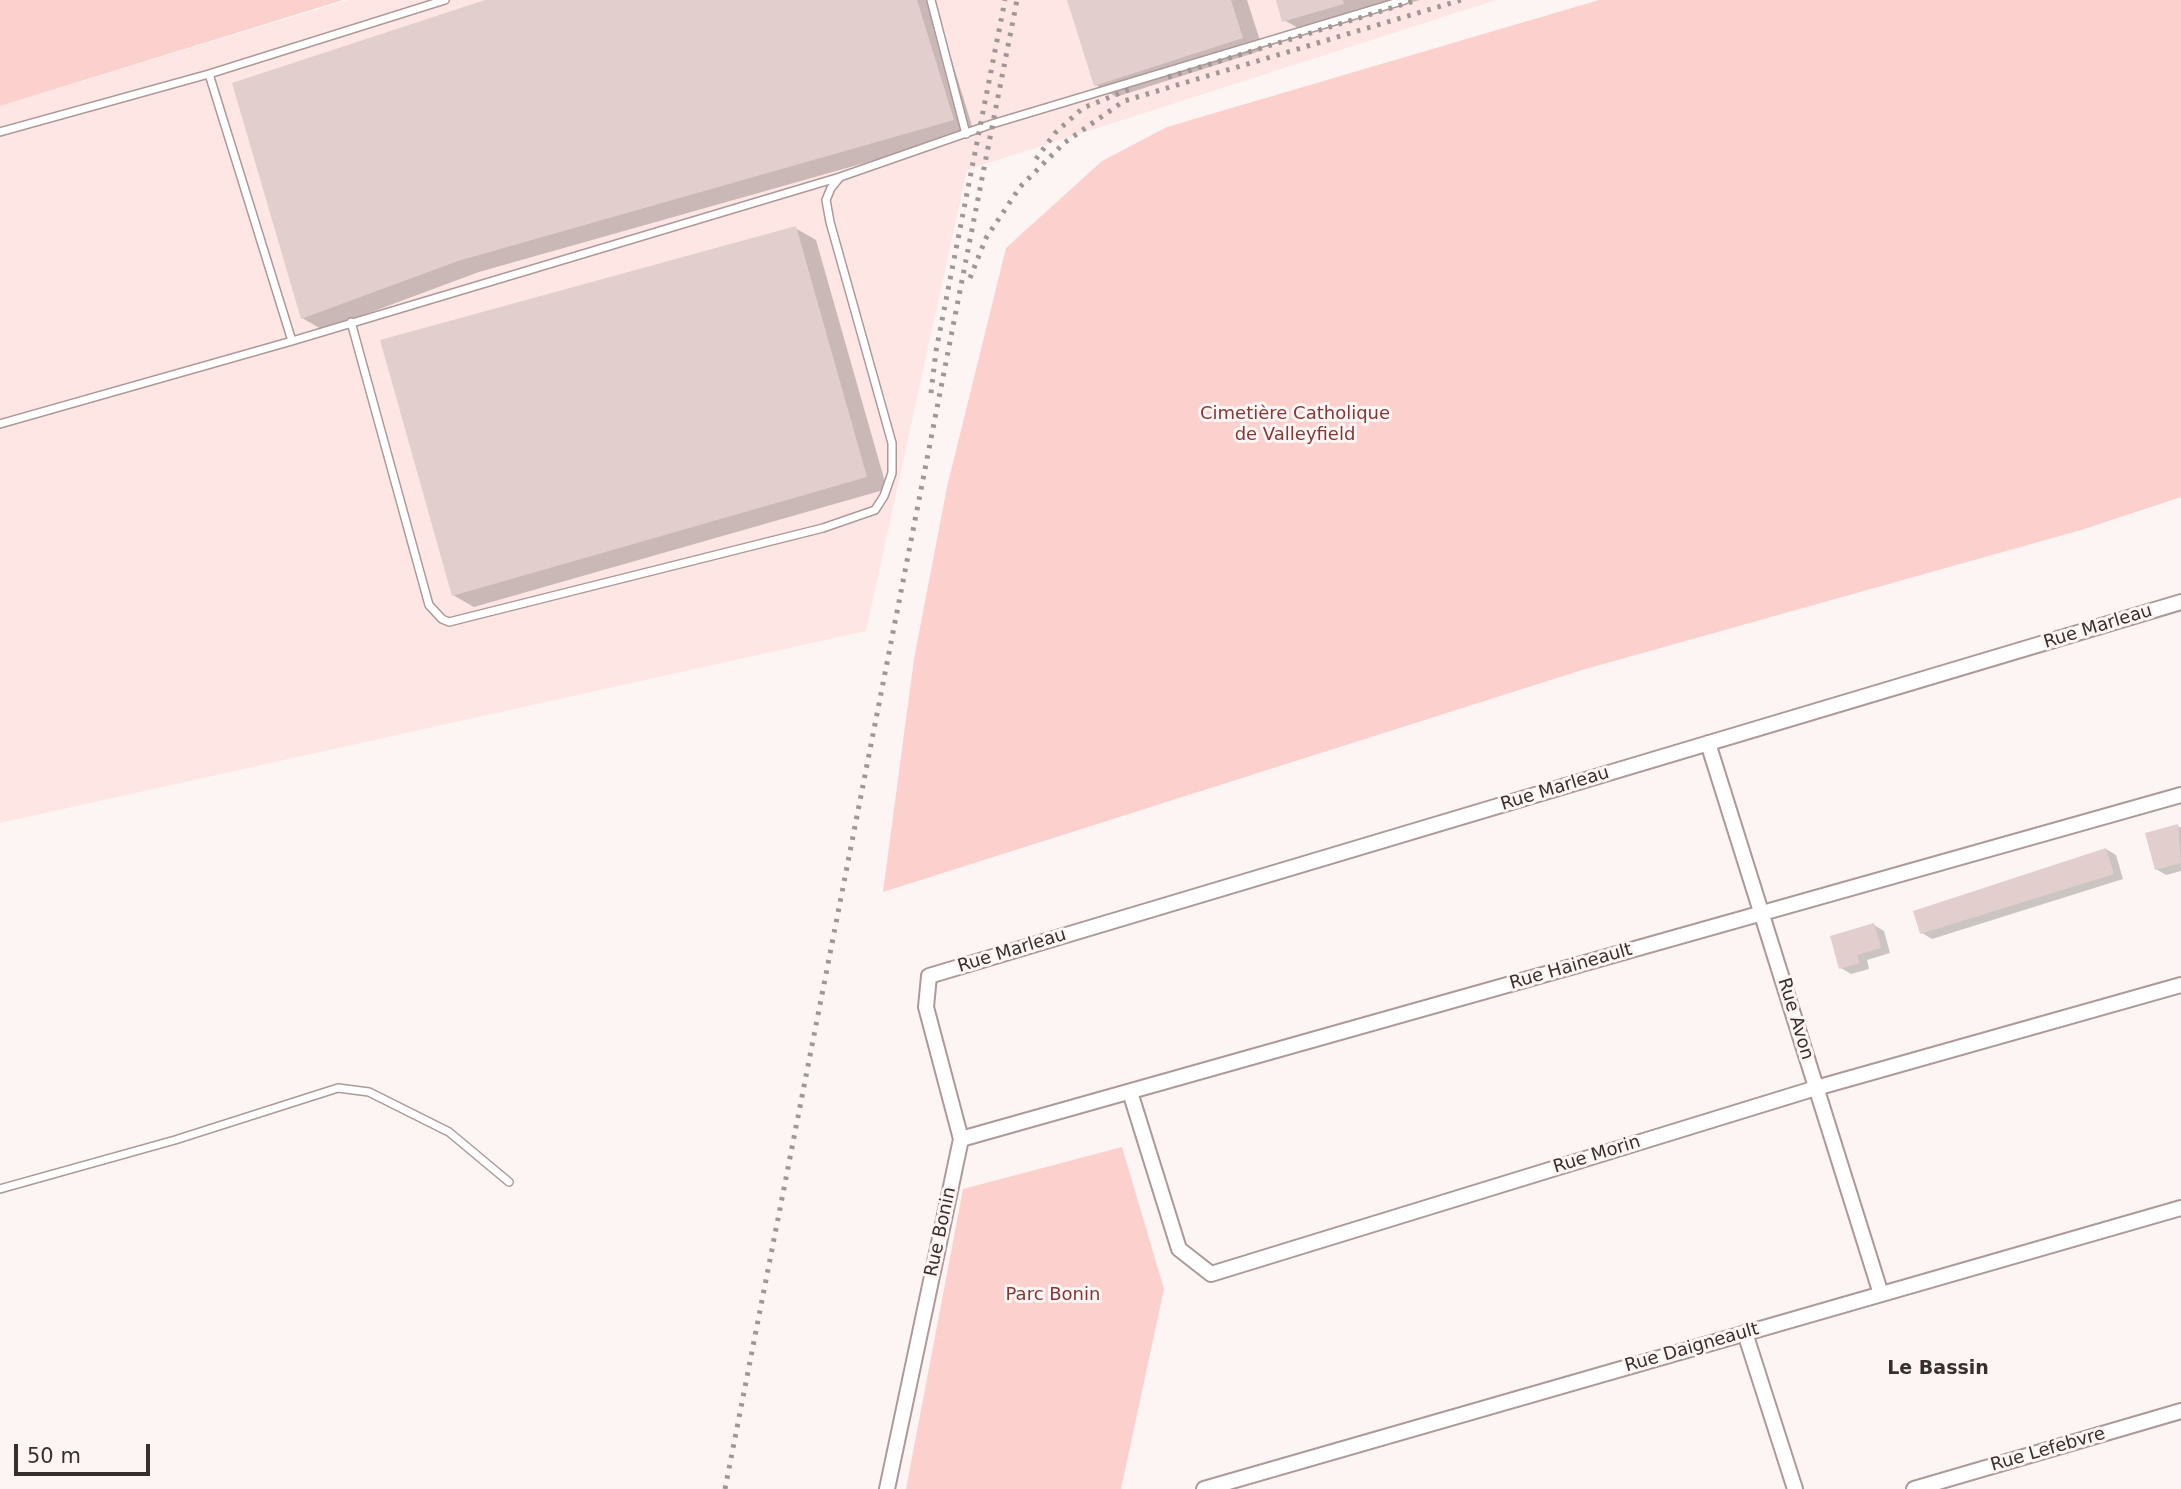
<!DOCTYPE html>
<html>
<head>
<meta charset="utf-8">
<style>
  body { margin:0 }
  #map { position:relative; width:2181px; height:1489px; overflow:hidden; background:#fdf5f4; font-family:"DejaVu Sans",sans-serif }
  canvas { display:block }
  .scale { position:absolute; left:14px; top:1444px; width:136px; height:32px; box-sizing:border-box; border:4px solid #372f2e; border-top:0; padding-left:9px; font-size:21px; line-height:24px; white-space:nowrap; color:#372f2e; -webkit-text-stroke:5px #fdf5f4; paint-order:stroke }
</style>
</head>
<body>
<div id="map">
<canvas width="2181" height="1489"></canvas>
<div class="scale">50 m</div>
</div>
<script>
const ctx = document.querySelector('canvas').getContext('2d');
ctx.lineJoin = 'round';
function paint(path, color) { ctx.fillStyle = color; ctx.fill(path, 'evenodd'); }
const toPath = rows => new Path2D(rows.map(r => 'M' + r).join(''));
function stroke(path, color, width, dash) { ctx.strokeStyle = color; ctx.lineWidth = width; ctx.lineCap = dash ? 'butt' : 'round'; ctx.setLineDash(dash || []); ctx.stroke(path); }
function write(font, color, halo, rows, align = 'center') {
  ctx.font = font + ' "DejaVu Sans",sans-serif'; ctx.lineWidth = 6; ctx.setLineDash([]); ctx.textBaseline = 'middle'; ctx.strokeStyle = halo; ctx.fillStyle = color; for (const [text, x, y, turn = 0] of rows) {
    ctx.save(); ctx.translate(x, y); ctx.rotate((+turn || 0) * Math.PI / 180); ctx.textAlign = isNaN(turn) ? turn : align; if (halo) ctx.strokeText(text, 0, 0); ctx.fillText(text, 0, 0); ctx.restore();
  }
}
paint(toPath([
  [348,0,1496,0,967,170,866,631,0,823,0,106]
]), '#fde6e4');
paint(toPath([
  [0,0,343,0,0,106],
  [1599,0,2181,0,2181,497,2081,530,1582,670,883,892,914,659,947,487,1006,248,1102,161,1167,127],
  [1122,1147,1164,1289,1121,1489,906,1489,963,1189]
]), '#fcd0cc');
paint(toPath([
  [490,0,933,0,974,132,479,272,323,330,302,318],
  [1068,0,1247,0,1263,50,1116,97,1096,85],
  [1278,0,1420,0,1305,32,1284,20],
  [795,228,816,240,887,489,474,607,453,595],
  [2178,826,2181,828,2181,871,2166,875,2156,869],
  [2106,849,2116,855,2123,879,1932,939,1922,933],
  [1874,925,1884,931,1890,953,1867,960,1869,969,1851,974,1841,968]
]), '#0003');
paint(toPath([
  [485,0,917,0,954,120,458,261,301,319,232,83],
  [1067,0,1231,0,1243,38,1094,86],
  [1276,0,1343,0,1344,4,1282,22],
  [796,226,867,477,452,596,380,340],
  [2178,824,2181,863,2155,870,2145,833],
  [2106,848,2114,874,1920,934,1913,911],
  [1874,923,1881,948,1857,955,1860,963,1839,969,1830,936]
]), '#e2cfcd');
const service = toPath([
  [931,0,966,134],
  [209,74,292,341],
  [0,132,209,74,445,0],
  [351,322,429,605,442,619,449,622,823,528,875,510,884,496,892,473,892,443,830,222,826,200,831,188,840,177,992,124,1405,0],
  [0,424,292,341,840,177],
  [0,1189,175,1140,338,1088,369,1092,449,1132,509,1182]
]);
const minor = toPath([
  [1708,743,1881,1294],
  [1130,1092,1179,1249,1211,1274,1816,1088,2181,985],
  [961,1139,2181,795],
  [1745,1333,1795,1489],
  [887,1489,961,1139,926,1007,929,976,2181,602],
  [1204,1489,2181,1208],
  [1914,1489,2181,1411]
]);
stroke(service, '#ac9998', 10);
stroke(minor, '#ac9998', 18);
stroke(service, '#fff', 7);
stroke(minor, '#fff', 14);
stroke(toPath([
  [1168,77,1417,0],
  [1036,159,1055,133,1083,108,1135,87],
  [970,278,986,238,1020,187,1064,143,1124,101,1461,0],
  [931,393,936,351,1005,0],
  [725,1489,1017,0]
]), '#9f9796', 5, [3.5, 7]);
write('18px', '#823837', '#fdf5f4', [
  ["Cimetière Catholique",1295,414],
  ["de Valleyfield",1295,435],
  ["Parc Bonin",1053,1295]
]);
write('18px', '#372f2e', '#fdf5f4', [
  ["Rue Marleau",2098,627,-17],
  ["Rue Marleau",1555,789,-17],
  ["Rue Marleau",1012,951,-17],
  ["Rue Haineault",1571,967,-16],
  ["Rue Avon",1795,1019,73],
  ["Rue Morin",1597,1155,-17],
  ["Rue Bonin",941,1232,-78],
  ["Rue Daigneault",1692,1348,-16],
  ["Rue Lefebvre",2048,1450,-16]
]);
write('bold 19px', '#372f2e', '#fdf5f4', [
  ["Le Bassin",1938,1369]
]);
</script>
</body>
</html>
